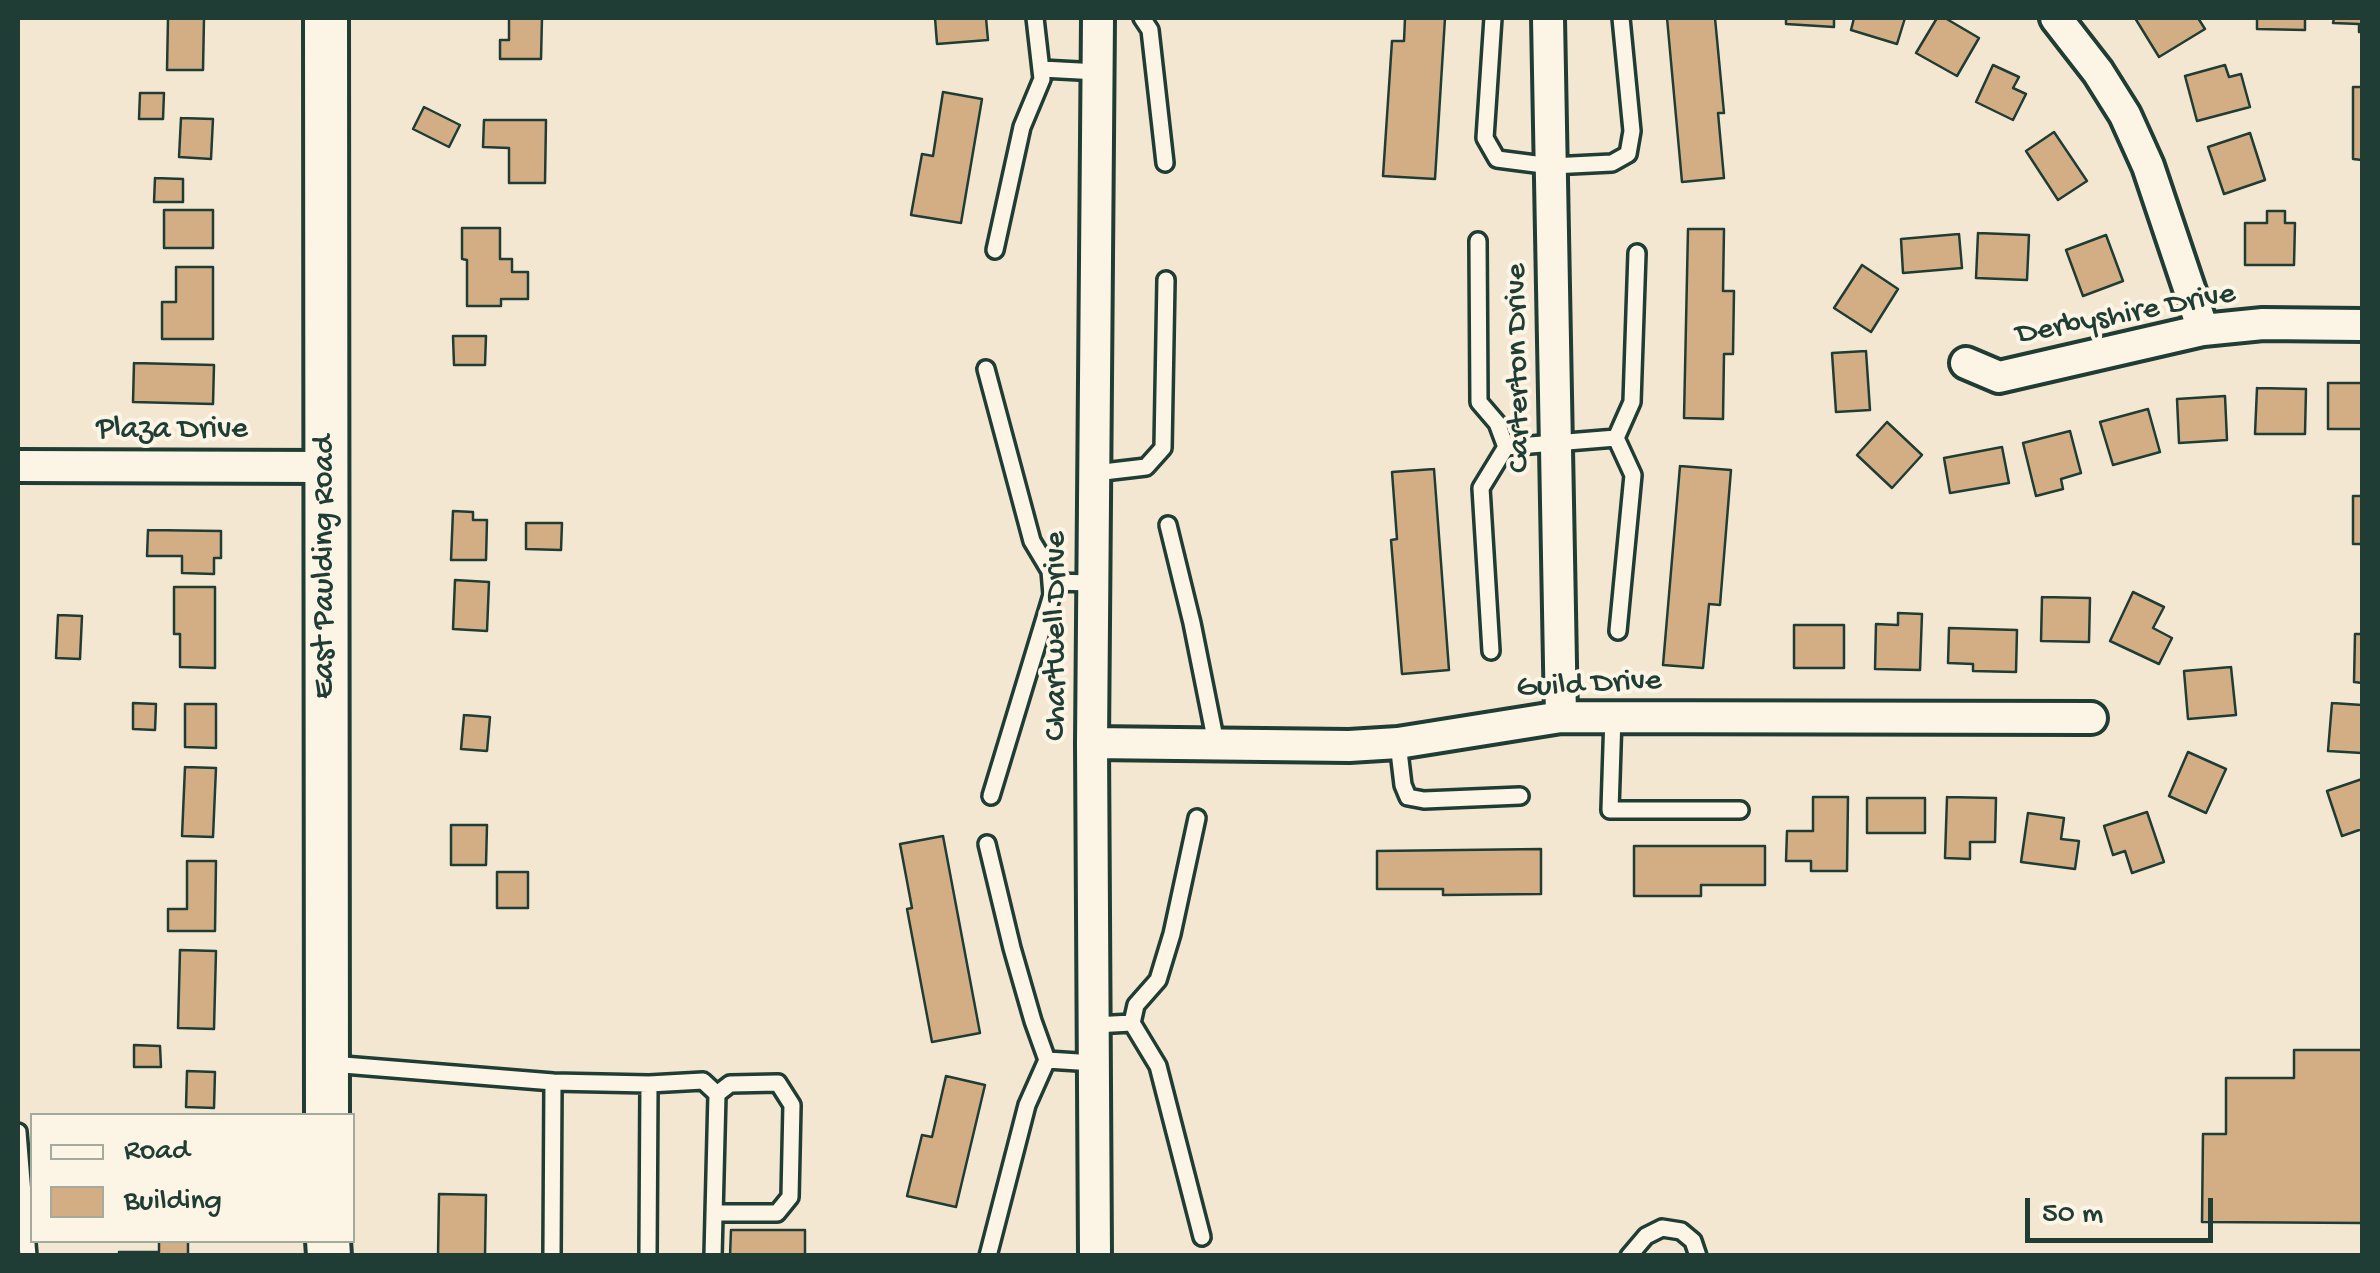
<!DOCTYPE html>
<html>
<head>
<meta charset="utf-8">
<style>
  body { margin:0 }
  #map { position:relative; width:2380px; height:1273px; overflow:hidden; background:#f4e7d2; font-family:"Gochi Hand",sans-serif }
  canvas { display:block }
  .frame { position:absolute; inset:0; border:20px solid #1f3d34; pointer-events:none }
  .legend { position:absolute; left:30px; top:1113px; width:325px; height:130px; box-sizing:border-box; background:#fcf5e5; border:2px solid #a4ab9e; margin:0; padding:12px 18px; list-style:none; font-size:30px; color:#1f3d34 }
  .legend li { display:flex; align-items:center; gap:20px; height:50px }
  .legend b { width:50px; border:2px solid #a4ab9e }
  .scale { position:absolute; left:2025px; top:1198px; width:188px; height:45px; box-sizing:border-box; border:5px solid #1f3d34; border-top:0; padding-left:12px; font-size:30px; line-height:35px; white-space:nowrap; color:#1f3d34; -webkit-text-stroke:8px #fcf5e5; paint-order:stroke }
</style>
</head>
<body>
<div id="map">
<canvas width="2380" height="1273"></canvas>
<div class="frame"></div>
<ul class="legend">
<li><b style="height:12px;background:#fcf5e5"></b>Road</li>
<li><b style="height:28px;background:#d3ae85"></b>Building</li>
</ul>
<div class="scale">50 m</div>
</div>
<script>
const ctx = document.querySelector('canvas').getContext('2d');
ctx.lineJoin = 'round';
function paint(path, color) { ctx.fillStyle = color; ctx.fill(path, 'evenodd'); }
const toPath = rows => new Path2D(rows.map(r => 'M' + r).join(''));
function stroke(path, color, width, dash) { ctx.strokeStyle = color; ctx.lineWidth = width; ctx.lineCap = dash ? 'butt' : 'round'; ctx.setLineDash(dash || []); ctx.stroke(path); }
function write(font, color, halo, rows, align = 'center') {
  ctx.font = font + ' "Gochi Hand",sans-serif'; ctx.lineWidth = 8; ctx.setLineDash([]); ctx.textBaseline = 'middle'; ctx.strokeStyle = halo; ctx.fillStyle = color; for (const [text, x, y, turn = 0] of rows) {
    ctx.save(); ctx.translate(x, y); ctx.rotate((+turn || 0) * Math.PI / 180); ctx.textAlign = isNaN(turn) ? turn : align; if (halo) ctx.strokeText(text, 0, 0); ctx.fillText(text, 0, 0); ctx.restore();
  }
}
const building = toPath([
  [168,18,204,18,203,70,167,70,168,18],
  [509,18,542,18,541,59,500,59,500,40,509,40,509,18],
  [935,18,986,18,988,40,937,44,935,18],
  [1405,18,1445,18,1435,179,1383,176,1392,41,1404,41,1405,18],
  [1667,18,1715,18,1724,113,1718,113,1724,178,1682,182,1667,18],
  [1786,18,1834,18,1834,27,1786,24,1786,18],
  [1854,18,1905,18,1897,44,1851,30,1854,18],
  [1937,18,1945,18,1979,38,1957,76,1916,53,1937,18],
  [2135,18,2198,18,2205,29,2159,57,2135,18],
  [2257,18,2305,18,2305,30,2257,29,2257,18],
  [2334,18,2362,18,2362,32,2359,32,2359,24,2333,23,2334,18],
  [1993,65,2019,77,2013,88,2026,94,2013,120,1976,102,1993,65],
  [2225,65,2229,77,2241,74,2250,107,2197,121,2185,76,2225,65],
  [2353,87,2362,87,2362,160,2353,159,2353,87],
  [943,92,982,99,961,223,911,215,922,154,933,156,943,92],
  [140,93,164,93,163,119,139,119,140,93],
  [424,107,460,125,449,147,413,129,424,107],
  [181,118,213,119,211,159,179,157,181,118],
  [484,120,546,120,545,183,509,183,509,148,483,147,484,120],
  [2054,132,2087,181,2058,200,2026,151,2054,132],
  [2250,133,2265,180,2224,194,2208,147,2250,133],
  [155,178,183,179,183,202,154,202,155,178],
  [164,210,213,210,213,248,164,248,164,210],
  [2267,211,2285,211,2285,223,2295,223,2294,265,2245,265,2245,223,2267,223,2267,211],
  [462,228,500,228,500,259,512,259,512,272,528,272,528,299,501,299,501,306,467,306,467,260,462,259,462,228],
  [1688,229,1724,229,1723,291,1734,291,1733,354,1724,354,1723,419,1684,418,1688,229],
  [1978,233,2029,235,2027,280,1976,278,1978,233],
  [1959,234,1962,268,1903,273,1901,239,1959,234],
  [2106,235,2123,281,2083,296,2066,250,2106,235],
  [1862,265,1898,289,1871,332,1834,308,1862,265],
  [176,267,213,267,213,339,162,339,162,302,176,302,176,267],
  [453,336,486,336,485,365,454,365,453,336],
  [1866,351,1870,410,1836,412,1832,353,1866,351],
  [134,363,214,365,213,404,133,402,134,363],
  [2328,383,2362,383,2362,429,2328,429,2328,383],
  [2257,388,2306,389,2305,434,2255,434,2257,388],
  [2225,396,2227,440,2179,443,2177,399,2225,396],
  [2148,409,2160,452,2113,465,2100,422,2148,409],
  [1887,422,1922,455,1892,488,1857,455,1887,422],
  [2070,431,2081,473,2061,479,2063,489,2036,496,2023,443,2070,431],
  [2002,447,2009,483,1950,493,1944,458,2002,447],
  [1680,466,1731,470,1720,605,1709,604,1703,668,1663,665,1680,466],
  [1434,469,1449,670,1402,674,1391,540,1397,539,1392,472,1434,469],
  [2353,496,2362,496,2362,544,2353,544,2353,496],
  [453,511,473,512,473,520,487,520,486,560,451,560,453,511],
  [526,523,562,523,561,550,526,549,526,523],
  [148,530,221,531,221,558,214,558,214,574,182,573,182,556,147,556,148,530],
  [455,580,489,582,487,631,453,629,455,580],
  [174,587,215,587,215,668,180,667,180,634,174,634,174,587],
  [2133,592,2164,607,2153,628,2172,638,2159,664,2110,641,2133,592],
  [2042,597,2090,598,2089,642,2041,641,2042,597],
  [1898,613,1922,614,1920,670,1875,669,1876,624,1898,625,1898,613],
  [58,615,82,616,80,659,56,658,58,615],
  [1794,625,1844,625,1844,668,1794,668,1794,625],
  [1949,628,2017,630,2016,672,1973,671,1973,664,1948,663,1949,628],
  [2355,634,2362,634,2362,683,2354,682,2355,634],
  [2231,667,2236,715,2188,719,2184,671,2231,667],
  [133,703,156,704,155,730,133,729,133,703],
  [2332,703,2362,705,2362,753,2328,751,2332,703],
  [185,704,216,704,216,748,185,747,185,704],
  [464,715,490,717,487,751,461,749,464,715],
  [2188,752,2226,769,2206,813,2169,796,2188,752],
  [185,767,216,768,213,837,182,836,185,767],
  [2362,779,2362,829,2342,836,2327,791,2362,779],
  [1813,797,1848,797,1847,871,1811,871,1811,861,1786,861,1787,831,1813,831,1813,797],
  [1947,797,1996,798,1995,842,1970,842,1970,859,1945,858,1947,797],
  [1867,798,1925,798,1925,833,1867,833,1867,798],
  [2147,812,2164,862,2132,873,2125,851,2113,855,2104,826,2147,812],
  [2028,813,2064,818,2061,839,2079,841,2075,869,2021,862,2028,813],
  [451,825,487,825,486,865,451,865,451,825],
  [943,836,980,1033,932,1042,907,909,912,908,900,844,943,836],
  [1634,846,1765,846,1765,885,1701,885,1701,896,1634,896,1634,846],
  [1541,849,1541,894,1443,895,1443,889,1377,889,1377,851,1541,849],
  [187,861,216,861,215,931,168,931,168,909,187,909,187,861],
  [497,872,528,872,528,908,497,908,497,872],
  [180,950,216,951,214,1029,178,1028,180,950],
  [134,1045,160,1046,161,1067,134,1067,134,1045],
  [2294,1050,2362,1050,2362,1223,2202,1222,2203,1134,2226,1134,2226,1078,2294,1078,2294,1050],
  [187,1071,215,1072,214,1108,186,1107,187,1071],
  [946,1076,985,1085,956,1207,907,1196,922,1135,932,1137,946,1076],
  [439,1194,486,1195,485,1256,438,1256,439,1194],
  [731,1230,805,1230,805,1256,730,1256,731,1230],
  [159,1240,188,1240,188,1256,119,1256,119,1252,159,1252,159,1240]
]);
paint(building, '#d3ae85');
stroke(building, '#1f3d34', 2.5);
const lane = toPath([
  [1142,18,1150,30,1165,163],
  [1493,18,1485,138,1497,159,1551,166,1612,163,1628,154,1632,131,1621,18],
  [1042,69,1098,72],
  [1478,241,1479,402,1497,423,1506,447,1481,488,1491,651],
  [995,250,1022,127,1042,79,1035,18],
  [986,369,1032,541,1050,571,1052,595,991,796],
  [1616,438,1633,475,1618,631],
  [1506,447,1616,438,1632,402,1637,253],
  [1095,473,1146,467,1163,448,1166,280],
  [1168,525,1192,623,1216,743],
  [1051,582,1094,583],
  [1613,716,1610,810,1740,810],
  [1398,743,1403,785,1408,797,1424,800,1520,796],
  [987,844,1012,948,1033,1021,1047,1060,1094,1063],
  [1132,1023,1136,1005,1158,980,1172,934,1197,818],
  [1094,1025,1132,1023,1158,1066,1202,1237],
  [331,1064,553,1082,552,1256],
  [553,1082,649,1084],
  [18,1132,28,1256],
  [648,1256,649,1084,703,1081,717,1094],
  [713,1256,717,1094,730,1084,778,1083,792,1105,790,1197,777,1213,714,1213],
  [988,1256,1027,1105,1047,1060],
  [1629,1256,1646,1236,1662,1228,1681,1231,1693,1241,1698,1256]
]);
const street = toPath([
  [1548,18,1561,717],
  [2056,18,2098,72,2125,115,2148,166,2203,330],
  [1966,363,1999,377,2203,330,2263,324,2362,325],
  [18,466,326,467],
  [1092,743,1349,746,1398,743,1561,717,2091,718],
  [1095,1256,1092,743,1098,18]
]);
const secondary = toPath([
  [326,18,327,1116],
  [328,1240,329,1256]
]);
stroke(lane, '#1f3d34', 22);
stroke(street, '#1f3d34', 38);
stroke(secondary, '#1f3d34', 50);
stroke(lane, '#fcf5e5', 15);
stroke(street, '#fcf5e5', 30);
stroke(secondary, '#fcf5e5', 42);
write('32px', '#1f3d34', '#fcf5e5', [
  ["Derbyshire Drive",2126,316,-11],
  ["Carterton Drive",1520,368,-91],
  ["Plaza Drive",172,431],
  ["East Paulding Road",326,567,-90],
  ["Chartwell Drive",1058,636,-90],
  ["Guild Drive",1589,686,-3]
]);
</script>
</body>
</html>
